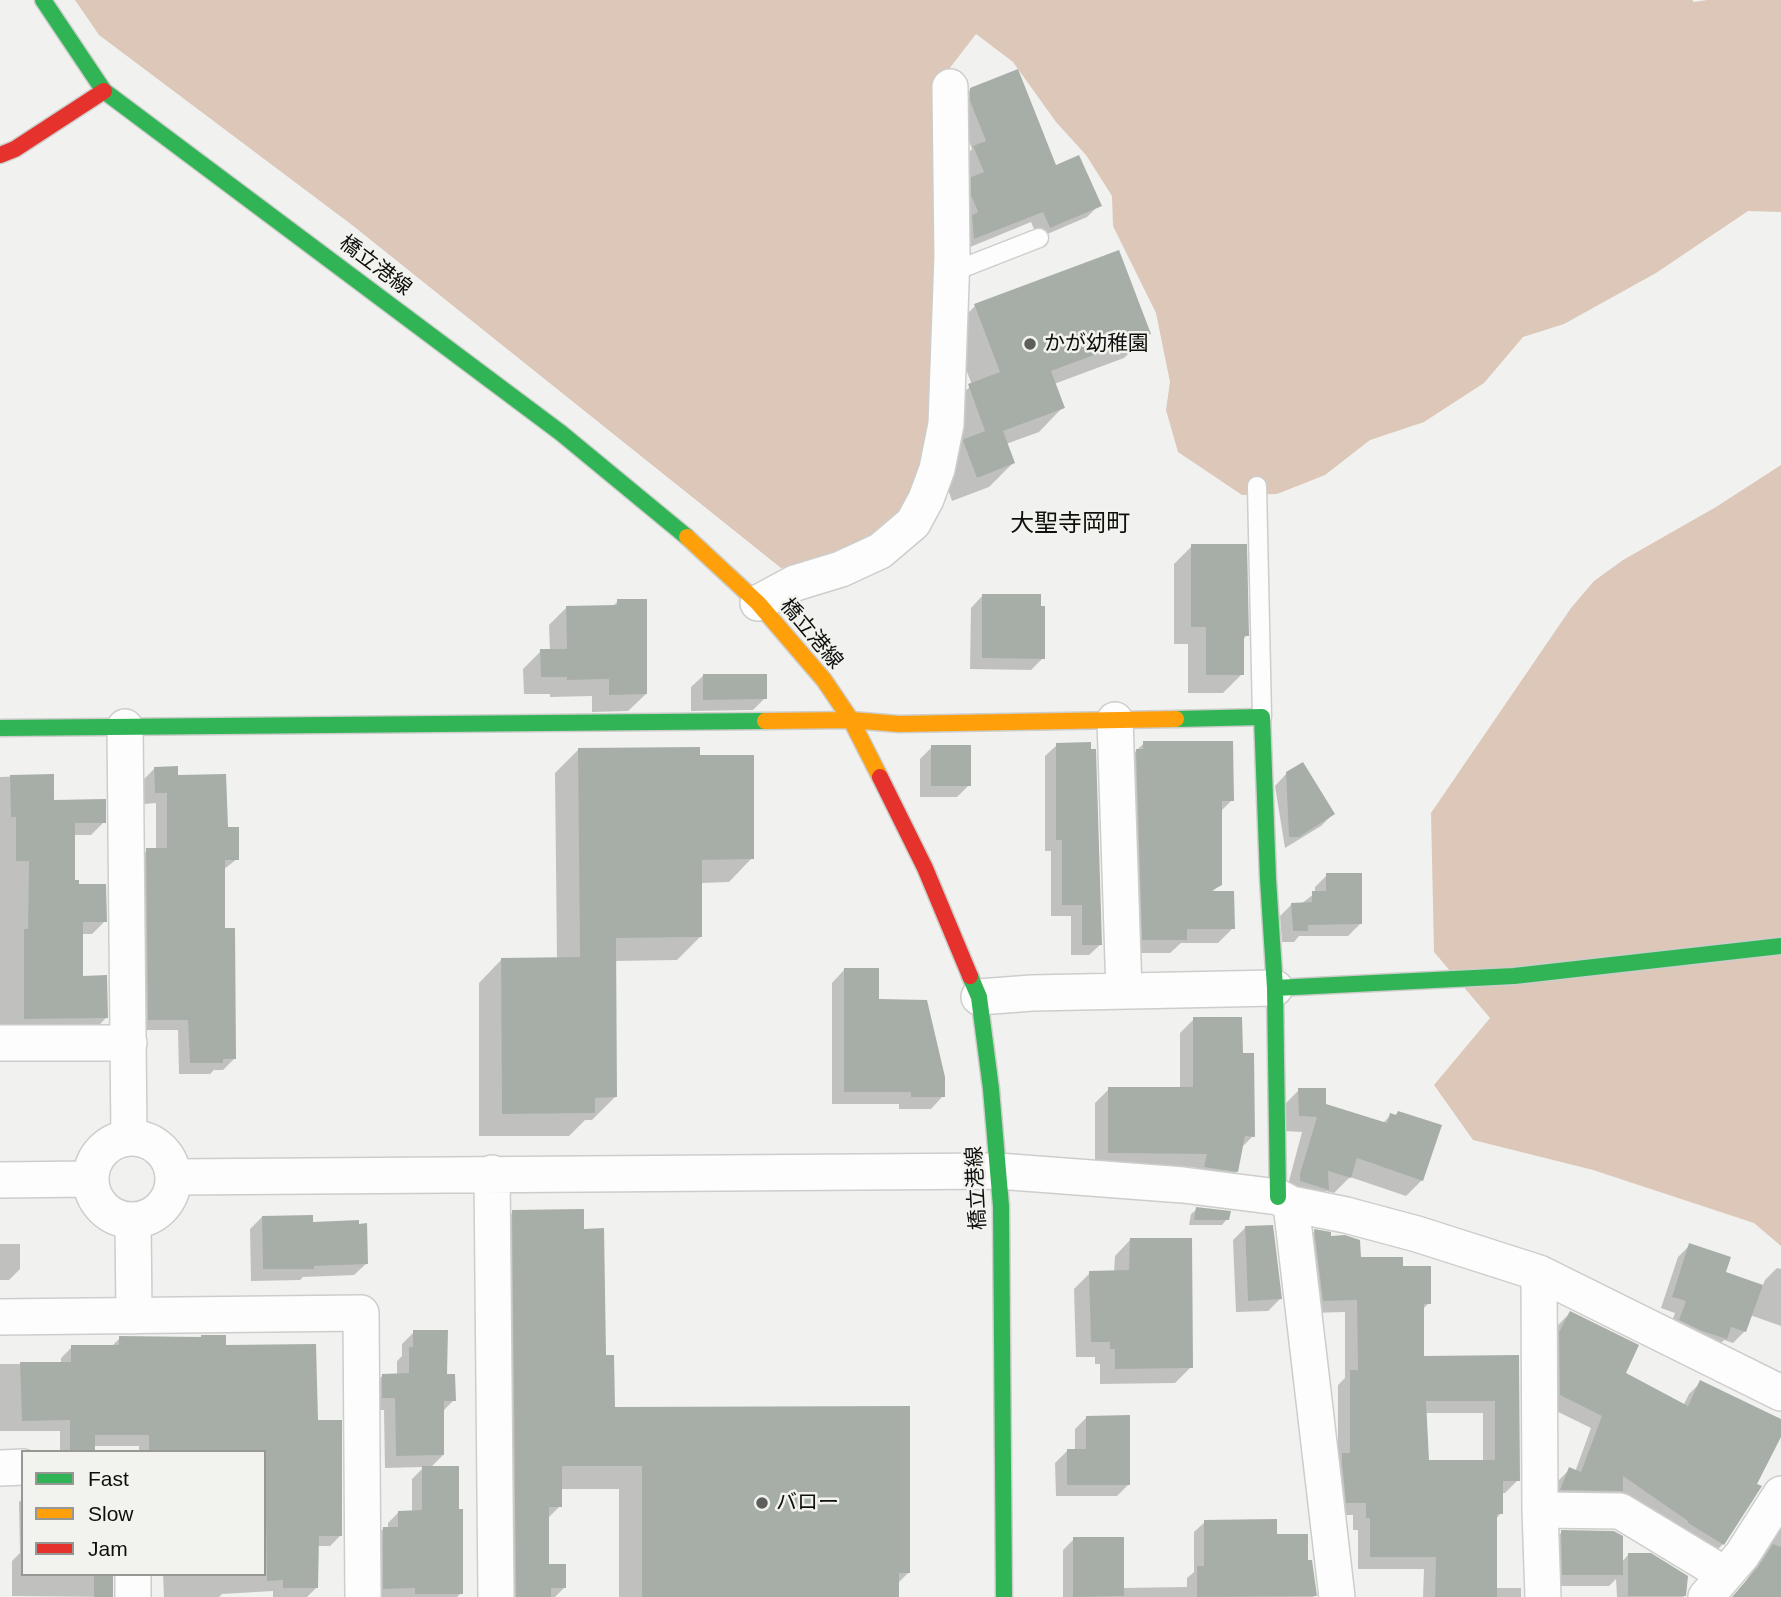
<!DOCTYPE html>
<html>
<head>
<meta charset="utf-8">
<style>
  body { margin:0 }
  #map { position:relative; width:1781px; height:1597px; overflow:hidden; background:#f1f2ef; font-family:Arial,sans-serif }
  canvas { display:block }
  .legend { position:absolute; left:21px; top:1450px; width:245px; height:126px; box-sizing:border-box; background:#f2f3ee; border:2px solid #979894; margin:0; padding:9px 12px; list-style:none; font-size:21px; color:#0f0f0d }
  .legend li { display:flex; align-items:center; gap:14px; height:35px }
  .legend b { width:35px; border:2px solid #979894 }
</style>
</head>
<body>
<div id="map">
<canvas width="1781" height="1597"></canvas>
<ul class="legend">
<li><b style="height:9px;background:#30b455"></b>Fast</li>
<li><b style="height:9px;background:#ff9f0a"></b>Slow</li>
<li><b style="height:9px;background:#e5322d"></b>Jam</li>
</ul>
</div>
<script>
const ctx = document.querySelector('canvas').getContext('2d');
ctx.lineJoin = 'round';
function paint(path, color) { ctx.fillStyle = color; ctx.fill(path, 'evenodd'); }
const toPath = rows => new Path2D(rows.map(r => 'M' + r).join(''));
function stroke(path, color, width, dash) { ctx.strokeStyle = color; ctx.lineWidth = width; ctx.lineCap = dash ? 'butt' : 'round'; ctx.setLineDash(dash || []); ctx.stroke(path); }
function write(font, color, halo, rows, align = 'center') {
  ctx.font = font + ' Arial,"Noto Sans JP",sans-serif'; ctx.lineWidth = 5; ctx.setLineDash([]); ctx.textBaseline = 'middle'; ctx.strokeStyle = halo; ctx.fillStyle = color; for (const [text, x, y, turn = 0] of rows) {
    ctx.save(); ctx.translate(x, y); ctx.rotate((+turn || 0) * Math.PI / 180); ctx.textAlign = isNaN(turn) ? turn : align; if (halo) ctx.strokeText(text, 0, 0); ctx.fillText(text, 0, 0); ctx.restore();
  }
}
paint(toPath([
  [75,0,1692,0,1694,2,1707,0,1781,0,1781,212,1748,211,1656,273,1564,324,1523,337,1484,383,1424,422,1370,440,1325,475,1277,494,1242,495,1178,452,1166,410,1170,382,1156,313,1113,226,1112,196,1086,155,1056,122,1013,62,976,34,939,82,939,219,928,458,899,526,822,563,781,568,352,225,99,35],
  [1781,465,1781,1246,1754,1223,1593,1170,1473,1140,1434,1085,1490,1018,1434,952,1431,813,1571,608,1594,581,1623,560,1716,507]
]), '#dcc7b9');
paint(toPath([
  [971,89,1055,168,1099,205,1087,217,1038,238,1031,222,963,250,960,191,970,181,962,159,972,149,959,114,959,101],
  [975,306,1149,334,1124,358,1054,384,1063,407,1039,432,1006,444,1013,463,989,487,952,501,940,466,944,410,972,385,951,330],
  [1192,546,1247,635,1242,641,1242,674,1223,693,1188,693,1188,644,1174,644,1174,564],
  [983,595,1043,658,1031,670,970,669,971,608],
  [618,601,646,694,628,711,592,712,592,696,550,697,550,694,524,694,523,669,541,651,550,651,549,625,567,607,612,607],
  [704,675,765,698,753,710,691,711,691,687],
  [1144,743,1232,800,1220,812,1220,884,1211,893,1233,928,1218,943,1181,943,1170,953,1129,953,1122,765],
  [1057,745,1101,944,1089,955,1071,955,1071,916,1051,916,1051,851,1045,851,1045,756],
  [932,747,969,785,957,797,920,797,920,759],
  [579,749,699,756,752,858,729,882,700,883,701,936,677,960,614,961,615,1097,592,1120,585,1120,569,1136,479,1136,479,983,502,959,557,959,555,773],
  [155,768,176,777,226,829,237,859,223,870,223,930,234,1059,223,1070,214,1070,210,1074,179,1074,178,1030,137,1030,136,861,147,850,156,850,156,803,144,804,143,780],
  [1287,773,1333,814,1321,826,1285,848,1275,786],
  [52,775,52,802,104,822,91,835,73,835,73,881,105,921,92,934,81,934,81,977,106,1018,93,1031,0,1035,0,777],
  [1327,875,1360,924,1348,936,1299,936,1294,942,1282,942,1280,916,1292,904,1301,904,1315,893,1315,887],
  [844,970,877,1001,943,1096,931,1109,899,1109,899,1104,832,1104,832,983],
  [1194,1019,1241,1055,1253,1136,1241,1148,1237,1171,1223,1185,1191,1181,1194,1167,1095,1166,1095,1103,1109,1089,1180,1089,1180,1033],
  [1299,1090,1324,1106,1383,1123,1391,1115,1394,1116,1398,1113,1422,1180,1406,1196,1350,1177,1334,1193,1326,1191,1312,1205,1285,1196,1302,1132,1283,1131,1283,1106],
  [1197,1209,1227,1219,1222,1225,1189,1225,1191,1214],
  [513,1212,582,1230,613,1409,909,1572,897,1584,897,1597,619,1597,619,1489,560,1489,560,1506,547,1519,547,1566,565,1587,555,1597,493,1597,490,1235],
  [262,1217,311,1224,367,1263,354,1275,303,1277,300,1280,251,1281,250,1229],
  [1245,1228,1280,1299,1268,1311,1236,1312,1233,1240],
  [1315,1231,1329,1237,1359,1259,1401,1268,1429,1303,1422,1310,1422,1358,1517,1357,1518,1480,1505,1493,1501,1493,1501,1513,1496,1519,1496,1588,1521,1588,1521,1597,1423,1597,1424,1569,1358,1569,1358,1530,1353,1530,1353,1515,1334,1515,1338,1460,1338,1385,1345,1378,1345,1312,1310,1313,1302,1244],
  [1425,1413,1483,1413,1483,1462,1427,1462],
  [1130,1240,1191,1367,1175,1383,1100,1384,1100,1364,1095,1364,1095,1357,1076,1357,1074,1289,1090,1273,1114,1272,1115,1256],
  [0,1244,20,1244,20,1269,9,1280,0,1280],
  [1690,1245,1724,1273,1762,1287,1765,1280,1777,1268,1781,1269,1781,1326,1750,1315,1745,1331,1733,1343,1724,1340,1713,1351,1668,1332,1675,1313,1661,1308,1678,1257],
  [1570,1313,1623,1374,1683,1406,1689,1394,1701,1382,1781,1421,1781,1433,1723,1544,1711,1556,1619,1493,1609,1503,1550,1502,1557,1482,1569,1470,1575,1472,1591,1428,1548,1407,1548,1345,1558,1325],
  [414,1332,445,1376,454,1400,442,1412,443,1455,430,1468,461,1593,457,1597,373,1597,372,1540,383,1529,388,1529,388,1523,399,1512,412,1512,412,1479,424,1467,385,1468,384,1410,370,1410,370,1388,382,1376,397,1375,397,1361,402,1356,402,1344],
  [120,1338,224,1347,316,1421,341,1535,330,1546,317,1546,317,1587,307,1597,273,1597,273,1591,222,1594,219,1597,164,1597,163,1574,264,1574,264,1452,139,1452,139,1446,93,1446,92,1452,60,1452,60,1431,0,1431,0,1364,61,1364,61,1358,72,1347,111,1347],
  [1087,1417,1129,1484,1117,1496,1056,1496,1055,1463,1067,1451,1075,1451,1075,1429],
  [23,1499,23,1574,111,1574,113,1597,12,1596,12,1561,20,1553,19,1502],
  [1205,1522,1307,1562,1315,1595,1313,1597,1063,1597,1063,1550,1074,1539,1122,1588,1187,1587,1187,1578,1194,1572,1194,1532],
  [1781,1527,1781,1597,1733,1597,1746,1581],
  [1562,1532,1621,1563,1628,1555,1685,1595,1683,1597,1617,1597,1616,1579,1609,1586,1551,1586,1550,1544]
]), '#0003');
paint(toPath([
  [1018,69,1056,165,1079,155,1102,206,1050,228,1043,212,974,239,972,215,978,212,971,195,971,177,984,172,973,146,986,141,970,101,970,88],
  [1119,250,1151,334,1051,371,1065,408,1003,431,1015,463,977,478,963,441,964,439,985,431,968,384,1000,372,974,304],
  [1191,544,1247,544,1249,636,1244,636,1244,675,1206,675,1206,627,1191,627],
  [982,594,1041,594,1041,606,1045,606,1045,659,982,658],
  [617,599,647,599,647,694,609,695,609,679,567,680,567,677,541,677,540,649,567,649,566,606,617,605],
  [703,674,767,674,767,699,703,700],
  [1143,741,1233,741,1234,801,1222,801,1222,885,1211,891,1234,891,1235,929,1187,929,1187,940,1142,940,1136,749,1143,749],
  [1091,742,1091,749,1096,749,1102,945,1082,945,1082,905,1062,905,1062,840,1056,840,1056,743],
  [931,745,971,745,971,786,931,786],
  [700,747,700,755,754,755,754,859,702,860,702,937,616,938,617,1097,595,1098,595,1113,502,1114,501,958,580,957,578,748],
  [1303,762,1335,814,1299,837,1289,837,1286,772],
  [178,766,178,775,226,774,228,827,239,827,239,860,225,860,225,928,235,928,236,1059,223,1059,223,1063,190,1063,188,1020,148,1020,146,848,167,848,167,793,155,793,154,767],
  [54,774,54,800,106,799,106,823,75,823,75,880,79,880,79,884,106,884,107,922,83,922,83,976,107,975,108,1018,24,1019,24,929,28,929,29,861,16,861,16,817,11,817,10,775],
  [1326,873,1362,873,1362,924,1308,925,1308,931,1293,931,1291,903,1312,902,1312,891,1326,891],
  [844,968,879,968,879,999,927,1000,945,1077,945,1097,911,1097,911,1092,844,1092],
  [1193,1017,1242,1017,1243,1053,1254,1053,1255,1137,1245,1136,1238,1172,1204,1167,1207,1154,1108,1153,1108,1087,1193,1087],
  [1298,1088,1326,1088,1326,1104,1387,1123,1390,1113,1396,1115,1398,1111,1442,1125,1423,1181,1357,1158,1351,1178,1328,1171,1329,1190,1300,1181,1300,1174,1317,1117,1299,1116],
  [1196,1207,1231,1211,1229,1220,1194,1220],
  [584,1209,584,1229,604,1228,606,1355,614,1355,615,1407,910,1406,910,1573,899,1573,899,1597,642,1597,642,1466,562,1466,562,1507,549,1507,549,1564,566,1564,566,1588,551,1588,551,1597,516,1597,512,1210],
  [313,1215,313,1222,359,1220,359,1224,367,1223,368,1264,314,1266,314,1269,263,1269,262,1216],
  [1273,1225,1282,1299,1248,1301,1245,1226],
  [1314,1229,1331,1232,1331,1236,1345,1235,1360,1240,1361,1257,1403,1257,1403,1266,1431,1266,1431,1304,1424,1304,1424,1356,1519,1355,1520,1481,1503,1481,1503,1514,1497,1514,1497,1597,1435,1597,1436,1557,1370,1557,1370,1518,1366,1518,1366,1503,1346,1503,1342,1463,1342,1453,1350,1453,1350,1370,1358,1370,1357,1300,1323,1301],
  [1426,1401,1495,1401,1495,1460,1429,1460],
  [1130,1238,1192,1238,1193,1368,1115,1369,1115,1349,1110,1349,1110,1342,1091,1342,1089,1271,1129,1270],
  [1689,1243,1731,1257,1726,1272,1763,1285,1746,1332,1731,1327,1727,1339,1702,1331,1679,1320,1686,1301,1672,1297],
  [1570,1311,1639,1345,1626,1373,1688,1406,1700,1380,1781,1419,1781,1437,1757,1484,1762,1486,1724,1545,1688,1523,1688,1521,1623,1476,1623,1491,1560,1490,1569,1467,1581,1472,1602,1416,1560,1395,1559,1332],
  [413,1330,448,1330,447,1374,455,1374,456,1401,444,1401,444,1455,396,1456,395,1398,382,1398,382,1374,409,1373,409,1347,413,1347],
  [201,1335,226,1335,226,1345,316,1344,318,1420,342,1420,342,1536,319,1536,318,1588,283,1588,283,1580,267,1581,265,1452,149,1452,149,1435,95,1435,95,1451,70,1451,70,1420,22,1421,20,1362,71,1362,71,1345,119,1345,119,1336,201,1337],
  [1130,1415,1130,1485,1067,1485,1067,1449,1086,1449,1086,1416],
  [422,1466,459,1466,459,1509,463,1509,463,1594,415,1594,415,1588,383,1589,383,1527,398,1527,398,1511,422,1510],
  [1277,1519,1277,1534,1308,1534,1308,1560,1312,1560,1317,1596,1197,1597,1197,1566,1204,1566,1204,1520],
  [1561,1530,1614,1531,1623,1536,1623,1575,1562,1575],
  [1073,1537,1124,1537,1124,1596,1073,1597],
  [1773,1544,1781,1547,1781,1597,1732,1597,1757,1568],
  [1628,1553,1651,1553,1688,1576,1686,1596,1628,1596],
  [94,1574,113,1574,113,1597,94,1597]
]), '#a7aea7');
const lane = toPath([
  [952,272,1039,238],
  [1257,486,1262,717]
]);
const street = toPath([
  [758,603,795,583,841,569,880,551,913,523,926,499,937,469,946,424,952,256,950,87],
  [1115,720,1124,991],
  [125,727,129,1138],
  [979,997,1032,993,1275,988],
  [0,1043,129,1043],
  '91 1179a41 41 0 1 1 82 0a41 41 0 1 1-82 0Z',
  [492,1173,496,1597],
  [173,1177,998,1171,1183,1185,1278,1197,1291,1204,1346,1215,1417,1234,1539,1273,1781,1393],
  [0,1180,90,1179],
  [1291,1204,1337,1597],
  [133,1220,134,1316],
  [1539,1273,1540,1510,1543,1597],
  [0,1317,361,1313,363,1597],
  [0,1468,23,1467],
  [1540,1510,1620,1511,1724,1574],
  [133,1574,133,1597],
  [1706,1597,1742,1555,1781,1494]
]);
const fast = toPath([
  [43,0,104,91,561,433,687,537],
  [1176,719,1262,717,1268,879,1275,988,1278,1197],
  [0,728,765,721],
  [970,976,979,997,991,1089,1001,1206,1004,1597],
  [1275,988,1514,976,1781,946]
]);
const slow = toPath([
  [687,537,758,603,824,680,851,720,880,777],
  [765,721,851,720,899,724,1176,719]
]);
const jam = toPath([
  [0,155,15,149,104,91],
  [880,777,925,868,970,976]
]);
stroke(lane, '#cdcdcb', 21);
stroke(street, '#cdcdcb', 38);
stroke(fast, '#cdcdcb', 19);
stroke(slow, '#cdcdcb', 19);
stroke(jam, '#cdcdcb', 19);
stroke(lane, '#fdfdfd', 18);
stroke(street, '#fdfdfd', 35);
stroke(fast, '#30b455', 16);
stroke(slow, '#ff9f0a', 16);
stroke(jam, '#e5322d', 16);
for (const [x, y, r, color] of [
  [1030,344,7,"#5e5e5c"],
  [762,1503,7,"#5e5e5c"]
]) { const dot = new Path2D(); dot.arc(x, y, r, 0, 2 * Math.PI); ctx.fillStyle = color; ctx.fill(dot); stroke(dot, '#f2f3ee', 2.5); }
write('21px', '#0f0f0d', '#f2f3ee', [
  ["橋立港線",375,266,37],
  ["橋立港線",811,634,50],
  ["橋立港線",977,1188,-93]
]);
write('21px', '#0f0f0d', '#f2f3ee', [
  ["かが幼稚園",1044,344],
  ["バロー",776,1503]
], 'left');
write('24px', '#0f0f0d', '#f2f3ee', [
  ["大聖寺岡町",1070,524]
]);
</script>
</body>
</html>
